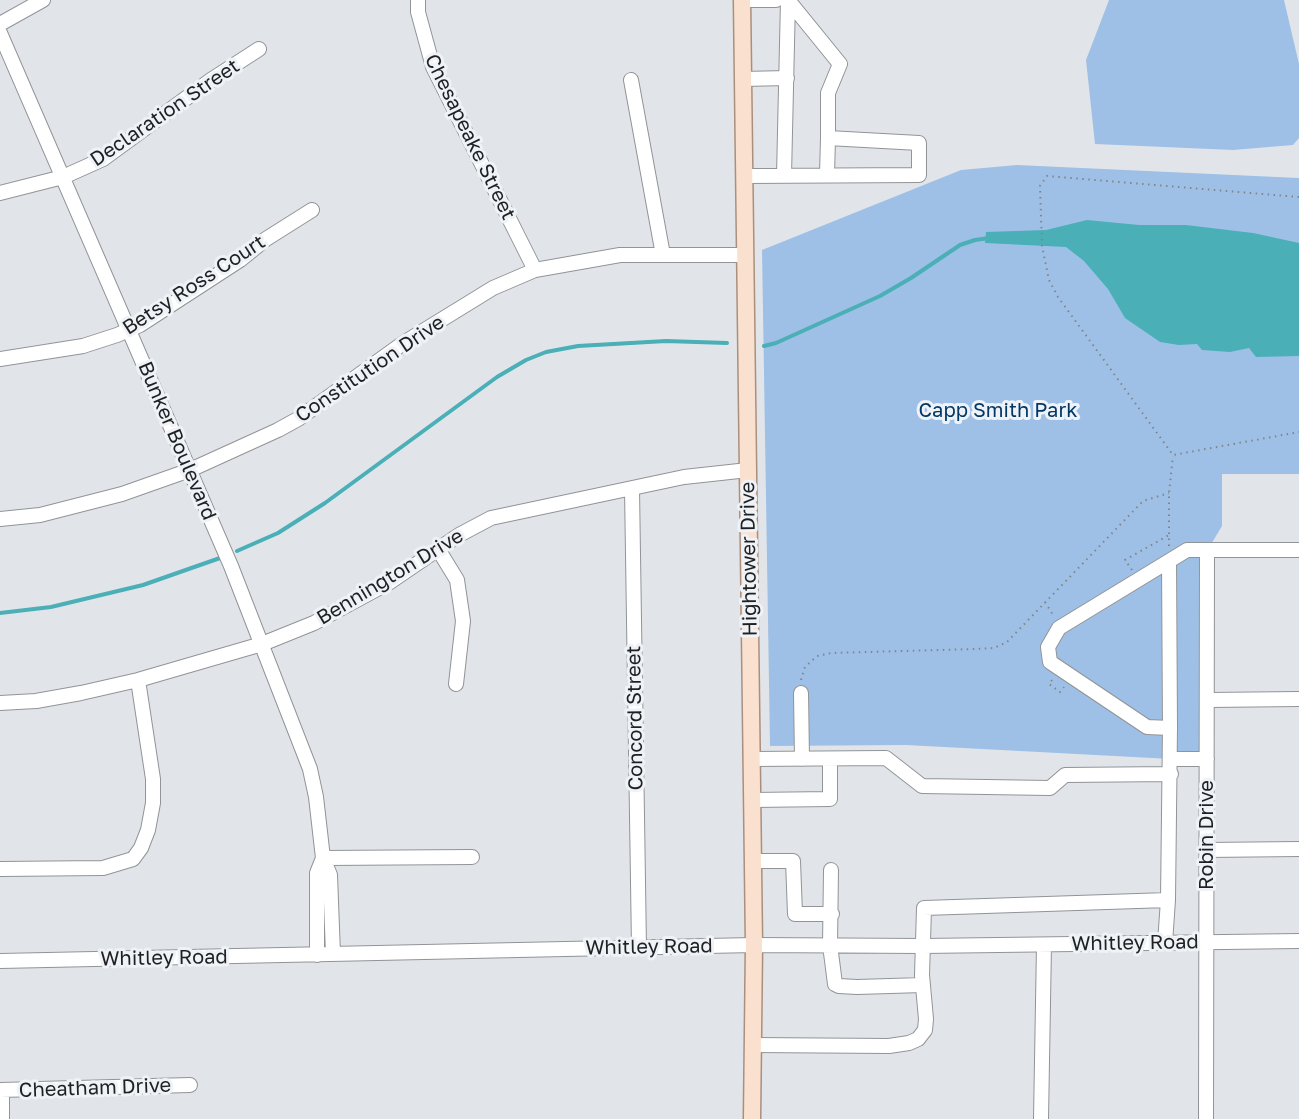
<!DOCTYPE html>
<html>
<head>
<meta charset="utf-8">
<style>
  body { margin:0 }
  canvas { display:block; background:#e1e5e9 }
</style>
</head>
<body>
<canvas width="1299" height="1119"></canvas>
<script>
const ctx = document.querySelector('canvas').getContext('2d');
ctx.lineJoin = 'round';
function paint(path, color) { ctx.fillStyle = color; ctx.fill(path, 'evenodd'); }
const toPath = rows => new Path2D(rows.map(r => 'M' + r).join(''));
function stroke(path, color, width, dash) { ctx.strokeStyle = color; ctx.lineWidth = width; ctx.lineCap = dash ? 'butt' : 'round'; ctx.setLineDash(dash || []); ctx.stroke(path); }
function write(font, color, halo, rows, align = 'center') {
  ctx.font = font + ' "Golos Text",sans-serif'; ctx.lineWidth = 6; ctx.setLineDash([]); ctx.textBaseline = 'middle'; ctx.strokeStyle = halo; ctx.fillStyle = color; for (const [text, x, y, turn = 0] of rows) {
    ctx.save(); ctx.translate(x, y); ctx.rotate((+turn || 0) * Math.PI / 180); ctx.textAlign = isNaN(turn) ? turn : align; if (halo) ctx.strokeText(text, 0, 0); ctx.fillText(text, 0, 0); ctx.restore();
  }
}
paint(toPath([
  [1109,0,1284,0,1299,64,1299,138,1293,145,1233,150,1095,144,1086,60],
  [1017,165,1299,178,1299,474,1222,474,1222,526,1207,551,1207,759,1171,759,906,745,770,746,762,250,961,170]
]), '#9fc0e6');
paint(toPath([
  [1087,220,1139,225,1186,225,1253,233,1299,243,1299,356,1256,357,1249,348,1230,352,1202,350,1197,344,1179,345,1160,342,1125,318,1108,289,1084,261,1066,247,985,243,986,232,1046,230]
]), '#4aafb7');
stroke(toPath([
  [764,346,776,343,880,296,911,278,960,245,975,240,989,238],
  [237,551,278,533,325,503,497,377,526,360,546,352,578,346,666,341,727,343],
  [0,613,51,607,143,585,220,558]
]), '#4aafb7', 4);
const minor = toPath([
  [418,0,418,12,433,67,535,270],
  [742,0,776,0],
  [0,24,43,0],
  [0,33,231,566,310,769,316,797,323,858,330,875,333,954],
  [743,79,787,78],
  [631,80,663,255],
  [827,175,828,138],
  [745,176,919,175,919,143,828,138,828,93,840,64,788,0],
  [784,176,788,0],
  [0,193,63,177,103,159,211,80,259,49],
  [0,359,83,346,117,335,140,325,240,260,266,239,312,210],
  [632,489,639,947],
  [0,519,40,515,122,494,190,470,278,430,298,419,402,344,493,288,535,270,620,255,746,255],
  [438,549,457,580,463,621,456,684],
  [1169,561,1170,728,1147,727,1050,662,1048,647,1059,628,1169,561,1187,550,1299,550],
  [801,693,802,759],
  [1208,700,1299,699],
  [0,703,36,701,81,693,138,680,262,644,314,623,390,582,459,535,491,518,684,477,748,470],
  [752,759,886,758,922,786,1050,788,1065,775,1171,774],
  [1171,759,1207,759],
  [752,800,830,799,830,759],
  [1206,850,1299,849],
  [323,858,472,857],
  [753,861,793,861,795,914,832,914],
  [0,869,103,868,133,859,141,848,148,830,153,803,153,779,138,680],
  [831,870,830,945,835,984,839,986,857,987,923,985],
  [1165,943,1168,900,1170,728],
  [317,955,317,873,323,858],
  [0,961,754,945,923,946,1299,941],
  [753,1045,889,1046,909,1043,918,1039,925,1030,926,1019,922,975,924,908,1168,900],
  [0,1090,190,1085],
  [2,1090,2,1119],
  [1041,1119,1044,945],
  [1206,1119,1207,551]
]);
const major = toPath([
  [742,0,754,945,752,1119]
]);
stroke(minor, '#919497', 16);
stroke(major, '#ab8f7d', 19);
stroke(toPath([
  [1299,197,1047,176,1040,186,1042,246,1049,280,1058,297,1173,455,1299,432],
  [1169,546,1169,493,1173,456],
  [1132,570,1125,560,1169,535],
  [1045,602,1053,615],
  [801,680,805,667,817,656,831,653,975,649,994,648,1007,642,1143,501,1169,493],
  [1052,680,1049,684,1060,692,1064,687]
]), '#828587', 2, [1.5, 4.5]);
stroke(minor, '#fff', 14);
stroke(major, '#fae0ce', 16);
write('20px', '#1e2021', '#eff2f6', [
  ["Declaration Street",165,113,-34],
  ["Chesapeake Street",470,137,64],
  ["Betsy Ross Court",194,285,-33],
  ["Constitution Drive",370,369,-34],
  ["Bunker Boulevard",177,441,67],
  ["Hightower Drive",749,559,-91],
  ["Bennington Drive",390,577,-31],
  ["Concord Street",635,718,-91],
  ["Robin Drive",1207,835,-90],
  ["Whitley Road",1135,943,-1],
  ["Whitley Road",649,947,-1],
  ["Whitley Road",164,958,-1],
  ["Cheatham Drive",95,1088,-2]
]);
write('20px', '#013868', '#eff2f6', [
  ["Capp Smith Park",998,411]
]);
</script>
</body>
</html>
